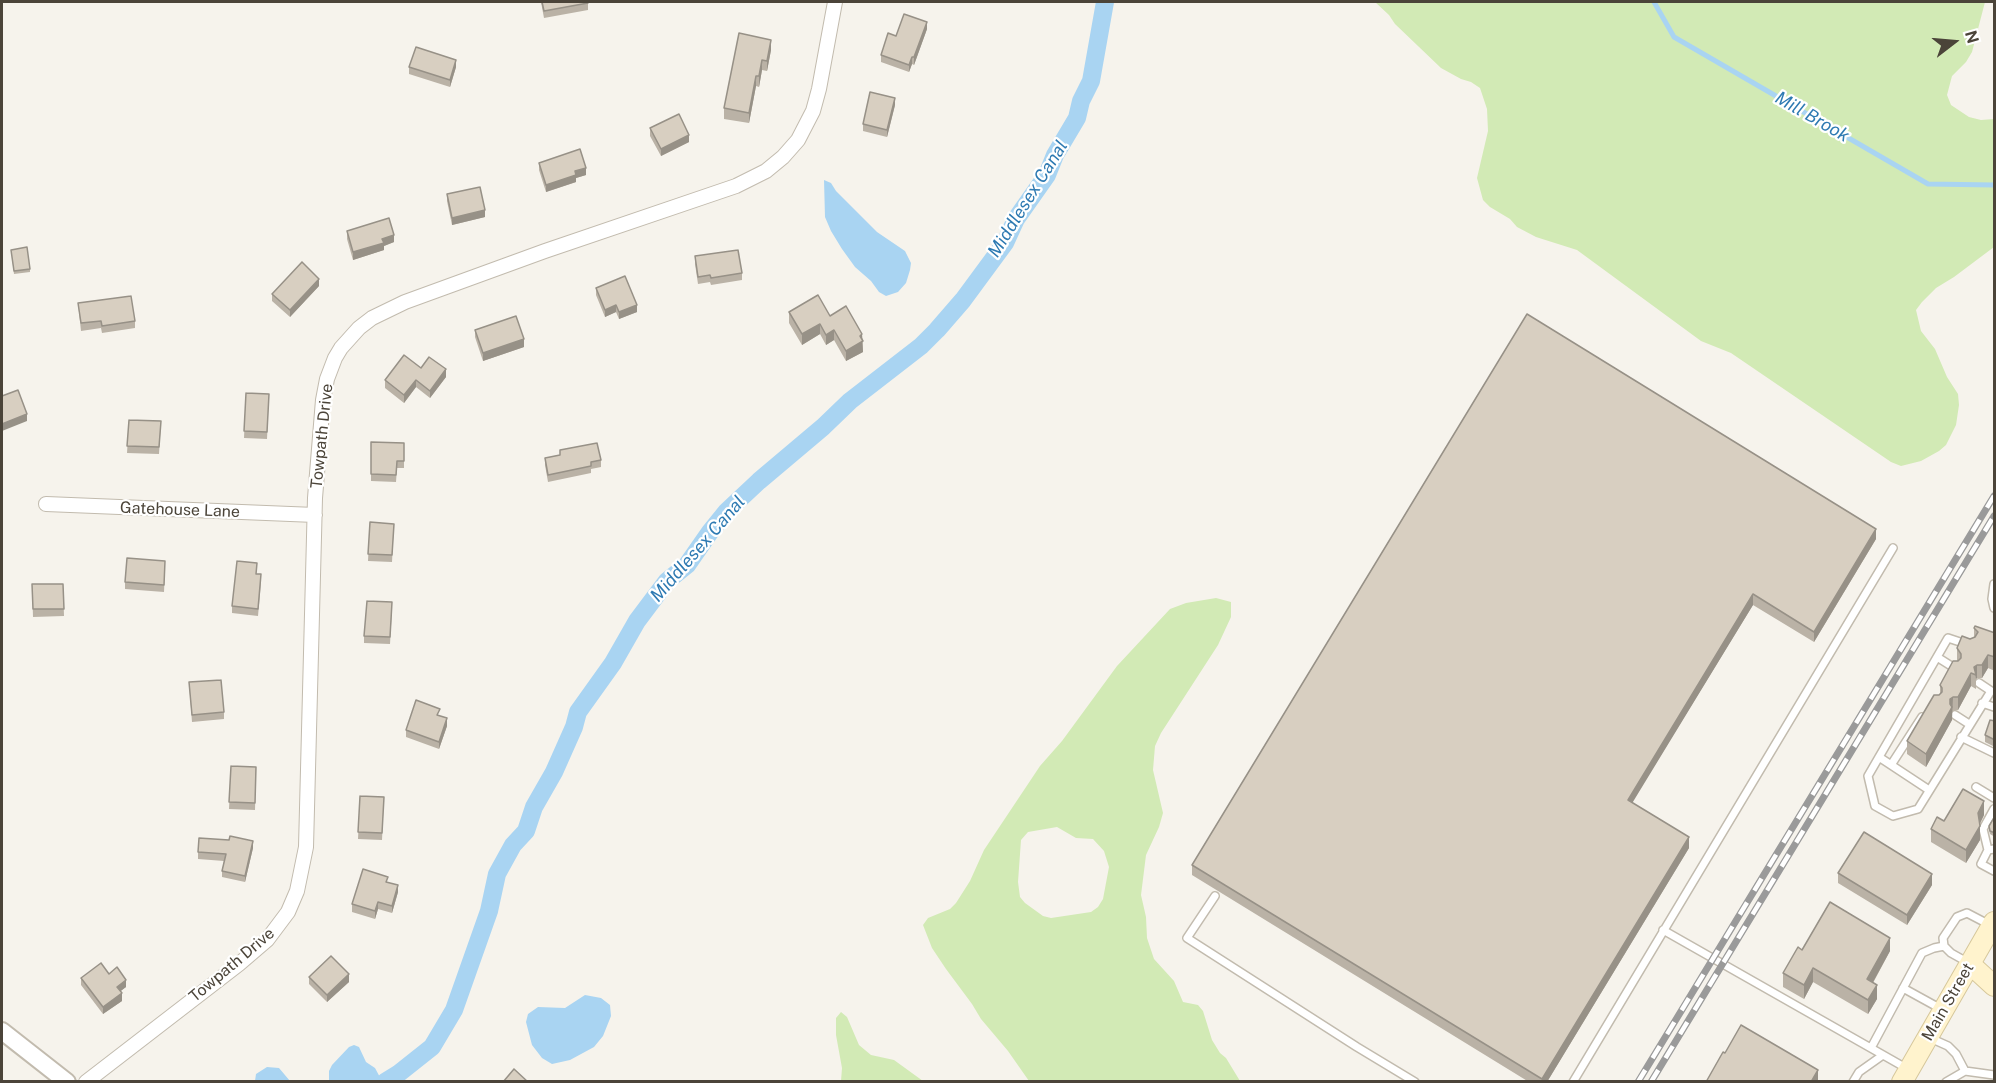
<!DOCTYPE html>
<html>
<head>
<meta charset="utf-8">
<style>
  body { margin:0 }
  #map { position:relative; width:1996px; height:1083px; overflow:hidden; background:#f6f3ec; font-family:"Public Sans",sans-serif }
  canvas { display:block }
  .frame { position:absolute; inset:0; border:3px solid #4b4439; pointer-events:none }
  .north { position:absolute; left:1924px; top:12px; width:60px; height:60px; -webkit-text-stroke:4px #fff; paint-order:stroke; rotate:74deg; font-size:16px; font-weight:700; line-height:24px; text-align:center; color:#4b4439 }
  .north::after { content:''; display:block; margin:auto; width:21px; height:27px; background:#4b4439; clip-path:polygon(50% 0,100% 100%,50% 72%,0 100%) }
</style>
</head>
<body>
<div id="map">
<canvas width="1996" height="1083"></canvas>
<div class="frame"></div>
<div class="north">N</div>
</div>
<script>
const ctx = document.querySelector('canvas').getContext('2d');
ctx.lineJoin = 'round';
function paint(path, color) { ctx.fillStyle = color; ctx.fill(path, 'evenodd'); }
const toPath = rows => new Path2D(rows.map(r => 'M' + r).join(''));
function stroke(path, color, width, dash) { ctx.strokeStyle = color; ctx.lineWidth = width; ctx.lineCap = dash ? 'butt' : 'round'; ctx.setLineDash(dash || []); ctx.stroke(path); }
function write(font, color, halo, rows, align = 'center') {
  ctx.font = font + ' "Public Sans",sans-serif'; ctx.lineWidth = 4.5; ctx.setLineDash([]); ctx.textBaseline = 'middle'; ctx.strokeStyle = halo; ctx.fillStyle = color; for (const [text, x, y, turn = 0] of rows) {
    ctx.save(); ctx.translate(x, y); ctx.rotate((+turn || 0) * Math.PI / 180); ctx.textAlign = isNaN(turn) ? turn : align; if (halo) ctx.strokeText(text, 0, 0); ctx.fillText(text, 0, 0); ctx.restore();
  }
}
paint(toPath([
  [1375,2,1985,2,1972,52,1966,62,1952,76,1947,95,1951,105,1969,117,1981,120,1994,119,1994,247,1954,277,1936,288,1922,302,1916,310,1921,331,1935,349,1947,377,1958,394,1959,405,1956,425,1946,445,1939,451,1921,461,1901,466,1891,462,1731,353,1701,341,1577,250,1536,237,1517,227,1510,219,1490,207,1483,200,1477,178,1488,131,1487,109,1480,88,1471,82,1461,79,1441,68,1395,24,1389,15],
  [1216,598,1231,602,1231,617,1218,645,1161,733,1155,746,1153,770,1163,813,1159,827,1146,855,1141,895,1146,917,1147,938,1154,959,1174,981,1183,1002,1198,1005,1203,1011,1212,1040,1220,1053,1226,1058,1240,1081,1029,1081,1008,1051,981,1019,972,1004,946,969,932,948,923,925,928,918,950,909,956,903,970,881,984,850,1040,766,1062,741,1117,666,1170,609,1186,603],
  [1057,827,1076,838,1093,839,1104,851,1109,867,1103,899,1098,907,1091,912,1051,918,1043,916,1025,903,1020,897,1018,882,1021,840,1028,832],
  [841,1012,847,1017,859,1045,871,1055,894,1060,923,1081,841,1081,842,1068,836,1035,836,1018]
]), '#d2eab5');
paint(toPath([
  [824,180,831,183,836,191,877,232,905,251,911,263,910,270,906,283,898,292,886,296,879,292,871,281,855,267,842,249,831,231,825,217],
  [585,995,601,998,610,1005,611,1016,603,1036,594,1047,570,1060,552,1064,542,1058,532,1045,526,1022,528,1014,538,1007,565,1008],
  [354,1045,359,1047,366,1062,375,1068,382,1081,329,1081,329,1071,332,1065,349,1047],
  [267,1067,279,1068,290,1081,255,1081,256,1074]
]), '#a9d4f2');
stroke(toPath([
  [1654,2,1674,37,1928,184,1994,185]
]), '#a9d4f2', 5);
stroke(toPath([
  [385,1082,398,1074,432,1047,454,1010,489,911,497,874,513,845,526,831,534,807,554,772,574,727,578,712,613,663,637,621,667,581,687,565,710,532,727,511,759,481,823,427,850,401,921,346,937,330,963,300,1005,243,1016,219,1047,175,1055,155,1077,118,1081,101,1091,81,1105,2]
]), '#a9d4f2', 18);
const service = toPath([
  [1994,584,1992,599,1994,608],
  [1969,645,1948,638,1868,776,1875,806,1893,816,1918,809,1991,691,1979,683],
  [1937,657,1956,669],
  [1982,703,1994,707],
  [1955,715,1969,724],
  [1961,737,1994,753],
  [1879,757,1929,790],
  [1891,765,1922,717],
  [1976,787,1994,798],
  [1994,809,1983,829,1988,850,1994,849],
  [1988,850,1981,864,1994,871],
  [1215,896,1187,938,1357,1047,1415,1082],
  [1663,930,1906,1068],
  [1969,963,1951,953,1944,946,1943,938,1957,917,1967,913,1990,925],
  [1903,988,1943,1010],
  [1930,1038,1948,1046,1956,1054,1965,1071],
  [1871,1048,1922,953,1934,948,1944,946],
  [1573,1082,1893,548],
  [1853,1082,1859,1072,1883,1055],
  [1946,1082,1965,1071,1994,1075]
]);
const minor = toPath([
  [46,504,315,515],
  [86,1082,239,964,267,940,288,912,297,891,306,847,315,498,323,400,327,379,335,358,341,348,359,328,372,318,405,302,545,251,736,186,766,171,783,157,798,140,813,111,819,89,835,2]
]);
const tertiary = toPath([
  [2,1031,67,1082]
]);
const secondary = toPath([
  [1970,964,1994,986],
  [1902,1082,1994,922]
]);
stroke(service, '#c2bbae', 10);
stroke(minor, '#c2bbae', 16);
stroke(tertiary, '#c2bbae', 20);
stroke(secondary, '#d6c79b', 22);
stroke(service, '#fff', 7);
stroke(minor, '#fff', 14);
stroke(tertiary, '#fff', 16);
stroke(secondary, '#fff3cd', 20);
const rail = toPath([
  [1638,1082,1994,496],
  [1651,1082,1994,516]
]);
stroke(rail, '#9a9a9a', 7);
stroke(rail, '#fff', 4.5, [14]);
paint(toPath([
  [541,2,588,2,588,10,544,18],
  [927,29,914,65,912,64,909,72,881,62,881,55,896,36],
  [739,33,771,50,767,71,762,70,759,87,756,86,749,123,724,119,724,108],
  [409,67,456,67,450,87,409,74],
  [895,105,887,137,863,131,863,124],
  [650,128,689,142,661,156,650,136],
  [539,163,586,175,576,178,576,182,546,192,539,170],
  [447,194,485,217,452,225,447,201],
  [347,231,394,242,384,246,384,250,353,260,347,239],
  [11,250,30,269,30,272,14,274],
  [695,256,742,273,742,280,711,285,710,282,698,284,695,264],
  [319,286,290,317,272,301,272,294],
  [596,288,637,312,619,319,616,312,605,317,596,295],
  [78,303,135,321,135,328,102,333,101,328,81,331],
  [789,312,830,316,862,334,863,352,846,361,834,340,826,345,820,334,802,345,789,323],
  [1527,314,1876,539,1814,642,1753,605,1632,802,1689,848,1547,1082,1529,1082,1192,875,1192,865],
  [475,330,524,347,483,361,475,337],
  [446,377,430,398,416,387,404,403,385,388,385,380],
  [246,393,269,394,267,439,244,438],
  [129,420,161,421,159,454,127,453],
  [371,442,404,443,404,468,397,468,396,482,371,481],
  [560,450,601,460,601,467,591,469,591,473,548,482,545,465,545,458,560,456],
  [370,522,394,524,392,562,368,561],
  [165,568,164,592,125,589,125,582],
  [257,574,261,582,258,616,232,613,232,606],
  [32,584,63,584,64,616,33,617],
  [392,609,390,644,364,643,364,636],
  [1974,628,1995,633,1995,671,1988,668,1982,678,1977,678,1976,679,1976,689,1971,686,1958,710,1952,711,1952,720,1926,767,1907,754,1907,741,1940,695,1940,685,1957,661,1957,648,1970,639,1974,638],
  [189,682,224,712,224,719,192,722],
  [440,716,447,726,439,749,406,737,406,730],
  [1995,721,1995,747,1985,742,1985,735],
  [231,766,256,767,255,810,229,809],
  [360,796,384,797,382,840,358,839],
  [1984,815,1980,824,1980,840,1966,863,1931,842,1931,829,1944,821],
  [1995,816,1995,837,1990,834,1989,830,1989,826],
  [253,848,245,882,222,877,222,871,224,861,198,859,198,852],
  [1838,873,1932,885,1907,925,1838,883],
  [388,882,398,892,392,913,378,909,375,919,352,912,352,904],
  [1802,950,1890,951,1873,983,1877,999,1868,1014,1813,982,1804,999,1783,987,1783,973],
  [109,974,126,987,120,991,122,1001,103,1014,81,985,81,978],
  [309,977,349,982,327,1002,309,984]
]), '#bab2a6');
paint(toPath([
  [927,22,927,29,914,65,914,57],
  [771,40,771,50,767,71,767,61],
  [912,57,912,64,909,72,909,65],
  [456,60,456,67,450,87,450,80],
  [762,60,762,70,759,87,759,76],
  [756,76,756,86,749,123,749,113],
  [895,98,895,105,887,137,887,130],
  [689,135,689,142,661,156,661,149],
  [586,168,586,175,576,178,576,182,546,192,546,185,575,171],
  [485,210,485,217,452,225,452,218],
  [394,235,394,242,384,246,384,250,353,260,353,252,382,239],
  [319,279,319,286,290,317,290,310],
  [616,305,616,312,605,317,605,310],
  [637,305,637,312,619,319,619,312],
  [820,324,820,334,802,345,802,334],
  [834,330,834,340,826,345,826,335],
  [862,334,863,352,846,361,846,351,860,336],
  [524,339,524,347,483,361,483,353],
  [446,369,446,377,430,398,430,391],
  [416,380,416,387,404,403,404,395],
  [27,414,27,421,2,431,2,424],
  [1876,529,1876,539,1814,642,1814,632],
  [1753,594,1753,605,1628,810,1628,800],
  [1988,655,1988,668,1982,678,1982,665],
  [1977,665,1977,678,1976,679,1974,667],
  [1971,673,1971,686,1958,710,1958,697],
  [1953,697,1952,720,1926,767,1926,754,1950,699],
  [447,718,447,726,439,749,439,742],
  [1984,801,1984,815,1978,827,1978,813],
  [1980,826,1980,840,1966,863,1966,850],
  [1689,837,1689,848,1547,1082,1542,1082,1542,1079],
  [253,841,253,848,245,882,245,876],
  [1932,874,1932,885,1907,925,1907,915],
  [398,885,398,892,392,913,392,906],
  [378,902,378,909,375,919,375,911],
  [1890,938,1890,951,1867,993,1867,979],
  [1813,968,1813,982,1804,999,1804,985],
  [349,974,349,982,327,1002,327,995],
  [126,980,126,987,117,994,117,987],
  [1877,985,1877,999,1868,1014,1868,1000],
  [122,993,122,1001,103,1014,103,1007],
  [1818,1070,1818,1082,1811,1082]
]), '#979187');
const building = toPath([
  [542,2,588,2,588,3,544,11,542,2],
  [904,14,927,22,914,57,912,57,909,65,881,55,888,33,896,36,904,14],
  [739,33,771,40,767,61,762,60,759,76,756,76,749,113,724,108,739,33],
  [416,47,456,60,450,80,409,67,416,47],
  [870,92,895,98,887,130,863,124,870,92],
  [679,114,689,135,661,149,650,128,679,114],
  [580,149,586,168,575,171,576,175,546,185,539,163,580,149],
  [480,187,485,210,452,218,447,194,480,187],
  [389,218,394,235,382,239,384,243,353,252,347,231,389,218],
  [27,247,30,269,14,271,11,250,27,247],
  [738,250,742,273,711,278,710,275,698,277,695,256,738,250],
  [302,262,319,279,290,310,272,294,302,262],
  [625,276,637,305,619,312,616,305,605,310,596,288,625,276],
  [818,295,830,316,846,306,862,334,860,336,863,341,846,351,834,330,826,335,820,324,802,334,789,312,818,295],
  [131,296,135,321,102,326,101,321,81,323,78,303,131,296],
  [1527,314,1876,529,1814,632,1753,594,1628,800,1689,837,1542,1079,1192,865,1527,314],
  [516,316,524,339,483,353,475,330,516,316],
  [404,355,421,368,429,357,446,369,430,391,416,380,404,395,385,380,404,355],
  [18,390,27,414,2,424,2,396,18,390],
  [246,393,269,394,267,432,244,431,246,393],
  [129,420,161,421,159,447,127,446,129,420],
  [371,442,404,443,404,461,397,461,396,475,371,474,371,442],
  [597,443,601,460,591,462,591,466,548,475,545,458,560,455,560,450,597,443],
  [370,522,394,524,392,555,368,554,370,522],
  [127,558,165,561,164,585,125,582,127,558],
  [237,561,257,563,256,574,261,574,258,609,232,606,237,561],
  [32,584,63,584,64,609,33,609,32,584],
  [367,601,392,602,390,637,364,636,367,601],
  [1975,626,1995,633,1995,657,1988,655,1982,665,1977,665,1974,667,1976,675,1971,673,1958,697,1953,697,1950,699,1950,704,1952,707,1926,754,1907,741,1934,695,1939,695,1942,692,1942,688,1940,685,1953,661,1958,661,1961,658,1961,654,1957,648,1962,636,1970,639,1975,637,1978,632,1974,628,1975,626],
  [221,680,224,712,192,715,189,682,221,680],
  [416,700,440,709,437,715,447,718,439,742,406,730,416,700],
  [1990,720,1995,721,1995,740,1985,735,1990,720],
  [231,766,256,767,255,803,229,802,231,766],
  [1963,789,1984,801,1978,813,1980,826,1966,850,1931,829,1937,817,1944,821,1963,789],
  [360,796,384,797,382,833,358,832,360,796],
  [1995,816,1995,833,1990,831,1989,826,1995,816],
  [1864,832,1932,874,1907,915,1838,873,1864,832],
  [230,836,253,841,245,876,222,871,226,854,198,852,199,838,229,840,230,836],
  [363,869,388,877,386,882,398,885,392,906,378,902,375,911,352,904,363,869],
  [1830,902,1890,938,1867,979,1877,985,1868,1000,1813,968,1804,985,1783,973,1798,947,1802,950,1830,902],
  [331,956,349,974,327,995,309,977,331,956],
  [101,963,109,974,117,967,126,980,117,987,122,993,103,1007,81,978,101,963],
  [1741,1025,1818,1070,1811,1082,1706,1082,1723,1052,1725,1053,1741,1025],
  [514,1069,528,1082,503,1082,514,1069]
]);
paint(building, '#d8cfc1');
stroke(building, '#979187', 1.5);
write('16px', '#4b4439', '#fff', [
  ["Towpath Drive",322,436,-84],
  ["Gatehouse Lane",180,510,2],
  ["Towpath Drive",232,965,-40],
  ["Main Street",1948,1002,-60]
]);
write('italic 18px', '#2e7ab2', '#fff', [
  ["Mill Brook",1812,117,30],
  ["Middlesex Canal",1028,199,-58],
  ["Middlesex Canal",698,549,-49]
]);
</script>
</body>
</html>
